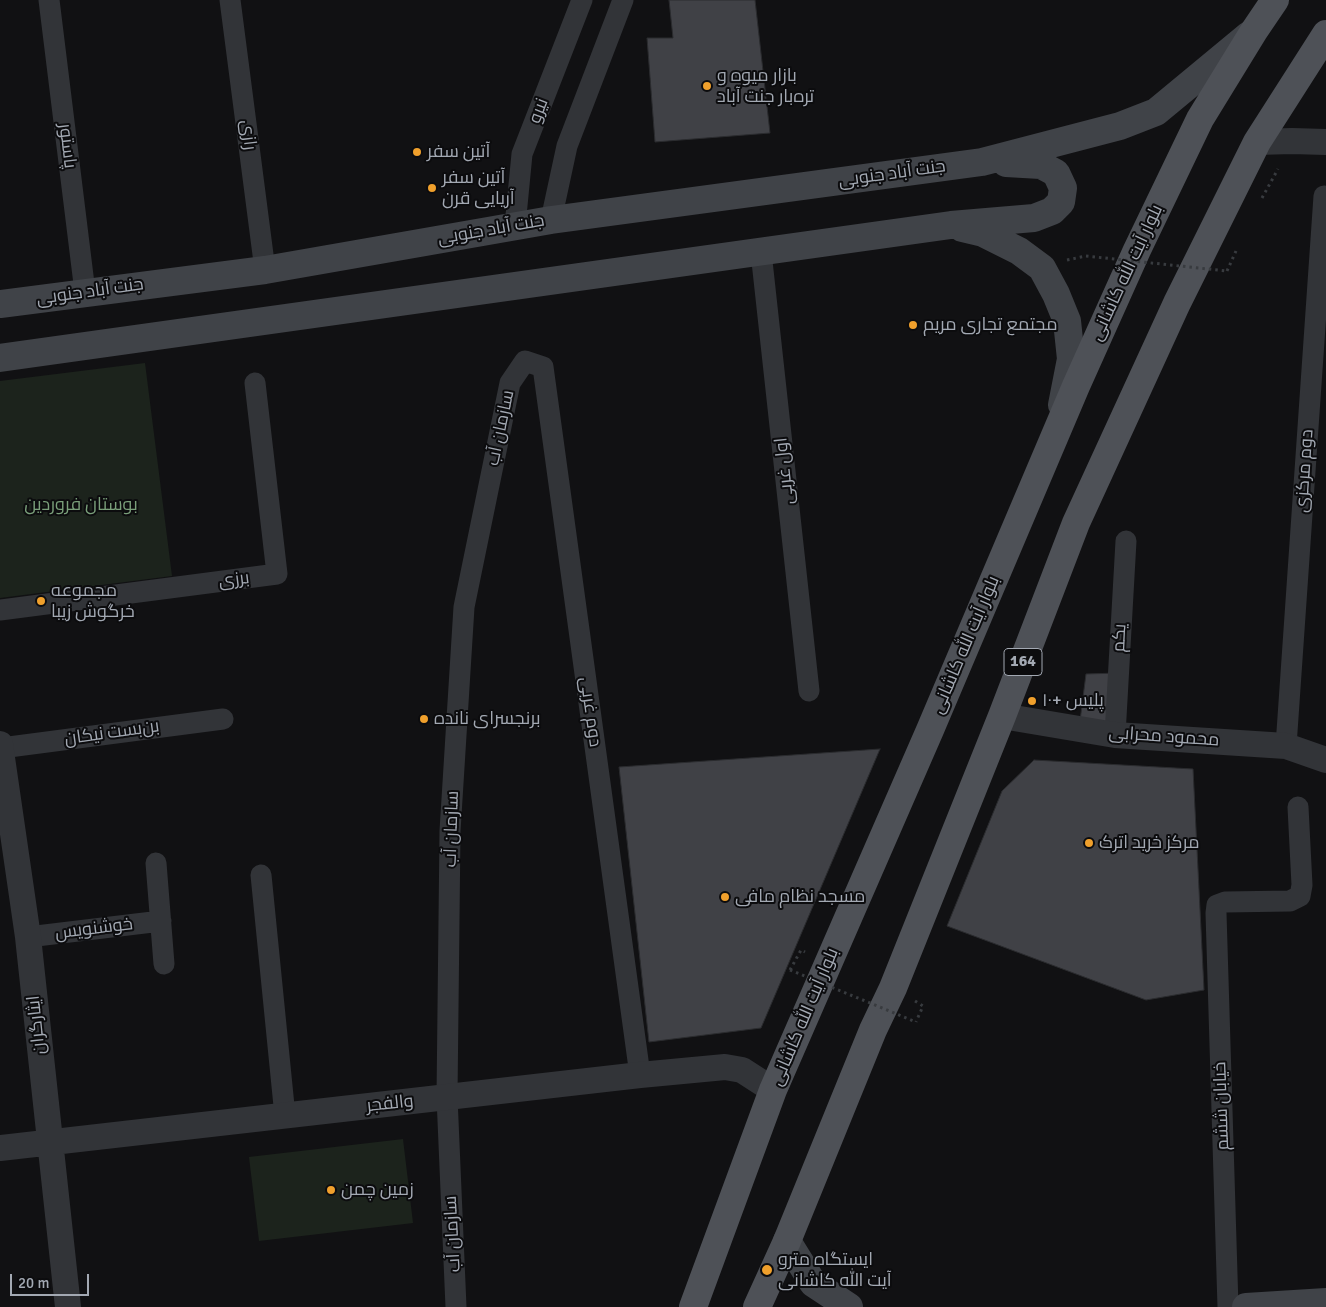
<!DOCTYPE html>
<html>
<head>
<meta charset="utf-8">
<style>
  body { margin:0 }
  #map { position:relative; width:1326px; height:1307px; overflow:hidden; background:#111113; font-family:Signika,sans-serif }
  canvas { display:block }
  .scale { position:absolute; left:10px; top:1274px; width:79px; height:22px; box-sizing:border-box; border:2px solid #a3a9b3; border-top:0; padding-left:6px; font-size:15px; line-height:18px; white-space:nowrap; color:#a3a9b3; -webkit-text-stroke:4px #0c0c0e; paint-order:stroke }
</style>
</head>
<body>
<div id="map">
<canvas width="1326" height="1307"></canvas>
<div class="scale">20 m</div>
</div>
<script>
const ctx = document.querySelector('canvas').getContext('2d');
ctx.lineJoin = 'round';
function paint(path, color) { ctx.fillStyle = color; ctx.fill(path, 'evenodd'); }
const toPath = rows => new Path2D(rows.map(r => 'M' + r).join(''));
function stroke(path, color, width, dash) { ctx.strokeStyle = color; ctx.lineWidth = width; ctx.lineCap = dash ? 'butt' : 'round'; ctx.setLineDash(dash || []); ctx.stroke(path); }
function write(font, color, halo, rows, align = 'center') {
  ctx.font = font + ' Signika,Cairo,sans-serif'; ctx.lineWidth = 4; ctx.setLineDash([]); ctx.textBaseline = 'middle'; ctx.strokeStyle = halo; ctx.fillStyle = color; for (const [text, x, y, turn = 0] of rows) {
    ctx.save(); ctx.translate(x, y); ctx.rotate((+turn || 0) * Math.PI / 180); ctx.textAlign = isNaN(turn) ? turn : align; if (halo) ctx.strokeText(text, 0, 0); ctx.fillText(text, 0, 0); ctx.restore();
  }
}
paint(toPath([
  [145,363,172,576,0,598,0,381],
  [403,1139,413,1223,259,1241,249,1157]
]), '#1c231c');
const building = toPath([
  [669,0,755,0,770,133,655,142,647,38,673,38,669,0],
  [1118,673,1112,734,1079,729,1086,674,1118,673],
  [880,749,761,1028,649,1042,619,767,880,749],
  [1034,760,1193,769,1204,990,1146,1000,947,926,1002,791,1034,760]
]);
paint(building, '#404146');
stroke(building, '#2b2c2f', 1);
stroke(toPath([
  [1262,198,1278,169],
  [1067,260,1086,256],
  [1227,271,1236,251],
  [790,970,801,950,805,952],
  [915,1001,923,1006,916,1022]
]), '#383b3f', 3, [2.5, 4]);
stroke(toPath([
  [49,0,85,292],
  [230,0,265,270],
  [551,220,567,146,623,0],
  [515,226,522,154,582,0],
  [761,252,809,691],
  [0,610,277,574,255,383],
  [1115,735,1126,541],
  [1286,746,1324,196],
  [1,748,223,719],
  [156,863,164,964],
  [261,875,285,1116],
  [28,937,161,921],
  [456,1307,447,1097,450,831,464,607,510,383,525,361,543,367,640,1075],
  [1228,1307,1216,913,1217,905,1225,902,1290,901,1300,896,1302,885,1298,807]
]), '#323438', 21);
stroke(toPath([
  [1257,142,1292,141,1326,142],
  [1002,716,1115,735,1286,746,1326,760],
  [0,744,28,937,68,1307],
  [0,1148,640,1075,725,1067,742,1070,773,1090]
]), '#323438', 26);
stroke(toPath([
  [962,228,983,233,1019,251,1042,268,1056,294,1067,321,1071,359,1062,405],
  [0,304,265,270,551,220,982,162,1120,126,1156,112,1249,35],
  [0,358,951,225,1034,218,1052,211,1061,202,1063,188,1056,173,1041,165,1006,163],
  [787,1241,813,1283,849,1307],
  [1246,1307,1326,1302]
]), '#404348', 28);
stroke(toPath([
  [693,1307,773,1090,930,730,1076,386,1137,250,1200,119,1254,31,1275,0],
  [757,1307,787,1241,873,1030,893,988,1002,716,1076,523,1177,303,1257,142,1326,34]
]), '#4e5157', 28);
stroke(toPath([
  [1086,256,1227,271],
  [790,970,916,1022]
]), '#383b3f', 3, [2.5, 4]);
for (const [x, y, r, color] of [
  [707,86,5,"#f0a02c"],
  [417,152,5,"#f0a02c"],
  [432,188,5,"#f0a02c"],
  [913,325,5,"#f0a02c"],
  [41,601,5,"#f0a02c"],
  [1032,701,5,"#f0a02c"],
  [424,719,5,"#f0a02c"],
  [1089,843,5,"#f0a02c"],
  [725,897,5,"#f0a02c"],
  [331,1190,5,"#f0a02c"],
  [767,1270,6,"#f0a02c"]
]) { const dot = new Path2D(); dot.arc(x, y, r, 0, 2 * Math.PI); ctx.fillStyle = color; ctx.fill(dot); stroke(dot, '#0c0c0e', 2); }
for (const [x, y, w] of [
  [1023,662,38]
]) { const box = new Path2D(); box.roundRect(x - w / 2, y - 13.5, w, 27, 4); ctx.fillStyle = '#0c0c0e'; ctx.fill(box); stroke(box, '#a3a9b3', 1); }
write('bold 16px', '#a3a9b3', null, [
  ["164",1023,662]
]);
write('18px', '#a3a9b3', '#0c0c0e', [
  ["بازار میوه و",717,76],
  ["تره‌بار جنت آباد",717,97],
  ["آتین سفر",427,152],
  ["آتین سفر",442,178],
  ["آریایی قرن",442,199],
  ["مجتمع تجاری مریم",923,325],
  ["مجموعه",51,591],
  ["خرگوش زیبا",51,612],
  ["پلیس +۱۰",1042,701],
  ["برنجسرای نانده",434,719],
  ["مرکز خرید اترک",1099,843],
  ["مسجد نظام مافی",735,897],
  ["زمین چمن",341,1190],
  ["ایستگاه مترو",778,1260],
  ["آیت الله کاشانی",778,1281]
], 'left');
write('18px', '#a3a9b3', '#0c0c0e', [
  ["نیرو",539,111,-69],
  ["رازی",248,135,83],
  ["پاستور",67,146,83],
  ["جنت آباد جنوبی",892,174,-8],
  ["جنت آباد جنوبی",491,230,-10],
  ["بلوار آیت الله کاشانی",1127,273,-65],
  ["جنت آباد جنوبی",90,292,-8],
  ["سازمان آب",501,428,-78],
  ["اول غربی",785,471,-96],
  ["دوم مرکزی",1305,471,-86],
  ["برزی",234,580,-7],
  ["یکم",1120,638,-87],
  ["بلوار آیت الله کاشانی",966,645,-67],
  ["دوم غربی",590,712,82],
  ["بن‌بست نیکان",112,733,-8],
  ["محمود محرابی",1164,737,4],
  ["سازمان آب",452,829,-88],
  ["خوشنویس",94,929,-7],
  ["بلوار آیت الله کاشانی",805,1017,-67],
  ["ایثارگران",37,1025,-96],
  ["والفجر",390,1104,-6],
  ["خیابان ششم",1222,1106,-92],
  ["سازمان آب",453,1234,-93]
]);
write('18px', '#7a9f7a', '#0c0c0e', [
  ["بوستان فروردین",81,505]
]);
</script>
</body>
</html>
